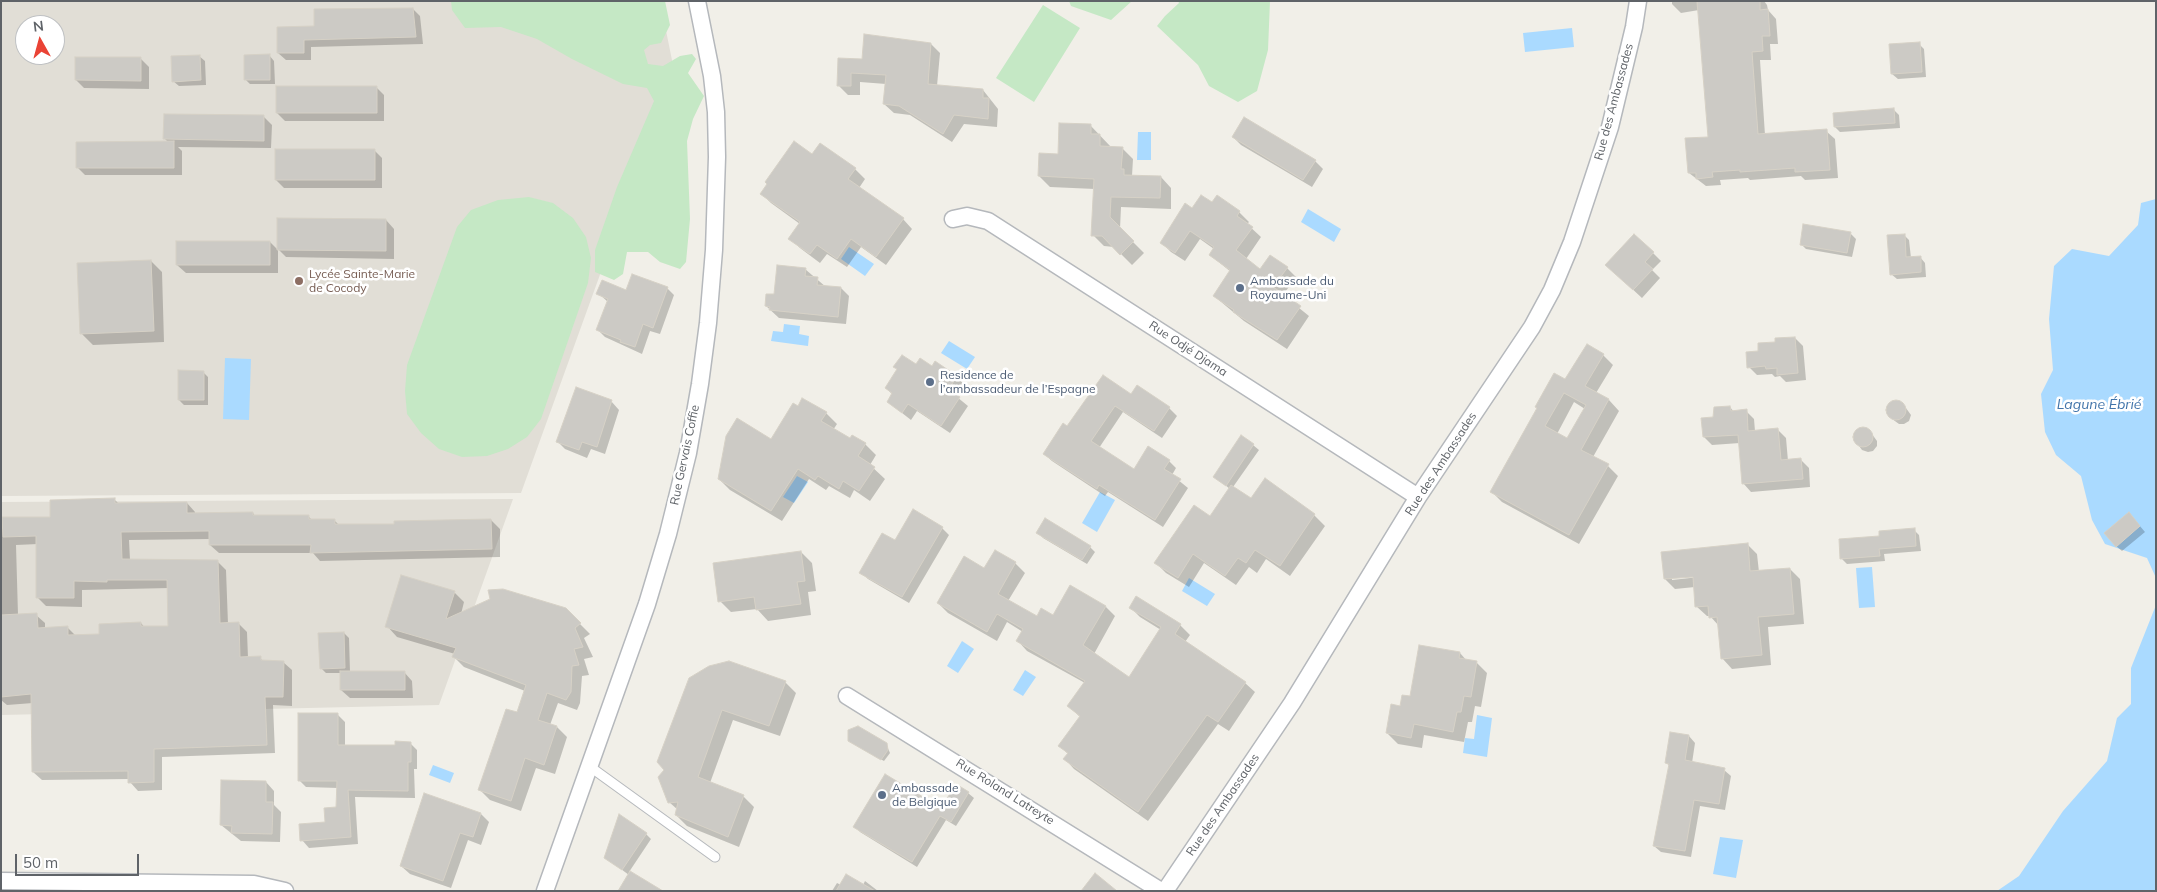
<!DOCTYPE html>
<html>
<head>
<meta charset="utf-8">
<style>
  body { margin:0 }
  #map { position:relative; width:2157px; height:892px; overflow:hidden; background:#f1efe8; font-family:Mulish,sans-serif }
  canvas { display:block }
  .frame { position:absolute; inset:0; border:2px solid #5f6368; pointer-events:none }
  .north { position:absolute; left:15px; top:15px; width:50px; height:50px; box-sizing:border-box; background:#fff; border:1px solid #bfc1c3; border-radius:50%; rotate:353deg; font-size:14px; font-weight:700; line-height:20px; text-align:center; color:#5f6368 }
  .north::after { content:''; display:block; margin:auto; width:18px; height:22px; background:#ea4335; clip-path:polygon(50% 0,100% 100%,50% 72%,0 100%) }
  .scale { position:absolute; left:15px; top:854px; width:124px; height:22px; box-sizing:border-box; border:2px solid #5f6368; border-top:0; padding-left:6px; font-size:15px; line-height:18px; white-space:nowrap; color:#5f6368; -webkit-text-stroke:4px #fff; paint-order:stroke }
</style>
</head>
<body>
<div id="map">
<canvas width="2157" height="892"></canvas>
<div class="frame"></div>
<div class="north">N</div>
<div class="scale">50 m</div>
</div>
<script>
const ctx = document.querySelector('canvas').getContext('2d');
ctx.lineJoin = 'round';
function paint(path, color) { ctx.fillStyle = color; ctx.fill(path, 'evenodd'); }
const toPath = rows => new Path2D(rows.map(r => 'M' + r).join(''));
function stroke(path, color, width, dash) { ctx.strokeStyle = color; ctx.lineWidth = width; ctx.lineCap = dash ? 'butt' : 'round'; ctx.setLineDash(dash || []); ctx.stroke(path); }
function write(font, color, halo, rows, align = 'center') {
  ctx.font = font + ' Mulish,sans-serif'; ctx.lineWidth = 5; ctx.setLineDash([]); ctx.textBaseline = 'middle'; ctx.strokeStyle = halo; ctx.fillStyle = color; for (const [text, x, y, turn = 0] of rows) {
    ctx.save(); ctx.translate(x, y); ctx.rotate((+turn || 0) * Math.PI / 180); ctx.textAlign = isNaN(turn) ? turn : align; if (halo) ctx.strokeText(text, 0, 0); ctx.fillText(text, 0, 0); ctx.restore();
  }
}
paint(toPath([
  [1,1,660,1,674,70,521,493,1,496],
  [25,25,55,25,55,55,25,55],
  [513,499,439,705,1,715,1,502]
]), '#e1ded6');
paint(toPath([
  [451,1,665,1,670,25,661,43,650,45,644,50,648,64,663,66,680,56,692,54,696,59,688,73,704,96,693,119,687,141,690,219,686,262,680,269,660,262,648,252,627,252,623,274,614,280,595,272,595,250,617,187,654,101,647,88,623,84,572,59,537,39,501,27,465,28,452,10],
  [1069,1,1132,1,1111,20,1071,6],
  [1178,1,1270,1,1268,50,1257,91,1238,102,1209,86,1198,65,1157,26,1165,16,1179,3],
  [1043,5,1080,28,1034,102,996,78],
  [529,197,553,203,573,218,586,237,591,258,588,283,541,419,527,437,508,449,487,456,462,457,439,449,421,433,407,414,405,391,407,365,457,227,471,210,498,200]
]), '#c5e8c5');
paint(toPath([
  [1572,28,1574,47,1525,52,1523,33],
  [1138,132,1151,132,1151,160,1137,160],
  [2156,199,2156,578,2147,558,2105,544,2092,520,2081,476,2056,455,2045,432,2041,394,2053,370,2049,319,2054,266,2072,249,2109,256,2138,225,2141,203],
  [1308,209,1341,229,1334,242,1301,222],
  [849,247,874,264,865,276,841,259],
  [784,324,800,326,799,334,809,336,808,346,771,341,773,331,783,332],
  [949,341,975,357,967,369,941,353],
  [225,358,251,359,249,420,223,419],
  [797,476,808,482,794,503,783,497],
  [1100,492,1115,500,1097,532,1082,523],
  [1872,567,1875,607,1859,608,1856,568],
  [1189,578,1215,594,1207,606,1182,591],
  [2156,605,2156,891,1997,891,2019,876,2063,811,2107,761,2117,718,2131,704,2131,668],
  [962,641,974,649,958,673,947,666],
  [1025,670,1036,677,1023,696,1013,690],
  [1477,715,1492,718,1487,757,1463,753,1465,738,1474,739],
  [433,765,454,773,450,783,429,775],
  [1720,837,1743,840,1736,878,1713,874]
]), '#aadaff');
paint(toPath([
  [1672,1,1764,1,1767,5,1768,10,1776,19,1778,44,1770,44,1771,60,1760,60,1765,135,1826,131,1835,139,1838,178,1805,180,1801,176,1750,180,1748,178,1720,180,1721,185,1706,186,1689,173,1709,138,1699,10,1681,13,1672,4],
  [413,9,420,16,423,44,311,47,311,60,286,60,278,53,315,28],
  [931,44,940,53,937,86,983,90,998,109,997,127,964,124,952,142,910,115,894,113,884,104,886,84,860,82,860,95,848,95,839,86,863,60],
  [1919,44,1924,49,1926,77,1898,79,1892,74],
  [269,55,274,61,275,84,250,84,245,79],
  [199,56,205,61,206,85,179,86,173,81],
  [141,59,149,67,149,89,84,88,76,80],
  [376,87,384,95,384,121,285,121,277,113],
  [1894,110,1899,115,1900,128,1840,132,1835,127],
  [264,117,272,125,271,148,178,147,182,151,182,175,85,175,77,167,169,143,165,139],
  [1090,125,1111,147,1122,148,1133,159,1132,176,1161,177,1171,188,1171,209,1121,207,1120,229,1144,253,1132,265,1114,247,1104,246,1093,235,1095,189,1050,187,1039,176],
  [1233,137,1315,161,1323,169,1312,187,1241,145],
  [820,145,855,169,865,179,859,188,903,219,912,229,886,265,861,247,847,267,827,254,820,263,800,248,790,238,800,224,771,203,762,194,812,156],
  [374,150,382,158,382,188,284,188,276,180],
  [1217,197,1239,212,1249,222,1247,224,1261,237,1246,259,1260,270,1287,268,1296,277,1283,295,1309,316,1287,349,1244,321,1214,296,1231,272,1210,255,1214,249,1200,239,1185,261,1171,252,1162,243,1192,209,1212,204],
  [278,219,386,220,394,229,394,259,286,257,278,249,278,273,186,273,177,265,270,242,278,250],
  [1850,233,1856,239,1852,257,1806,249,1801,244],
  [1904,235,1909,240,1911,258,1920,257,1925,263,1926,277,1897,279,1891,274],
  [1653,253,1661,261,1652,270,1660,278,1642,298,1615,273],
  [151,261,162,272,164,342,93,345,82,334],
  [805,269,826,287,841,288,849,296,846,324,779,318,766,306],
  [667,288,674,295,660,334,650,331,642,354,605,337,598,330,608,302,598,293],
  [1795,338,1803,346,1806,380,1786,382,1780,376,1775,377,1772,374,1757,375,1749,367,1760,352,1776,343],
  [1603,355,1613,365,1596,393,1609,400,1619,411,1593,457,1608,466,1618,476,1579,544,1502,502,1492,492,1566,381],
  [1574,402,1585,409,1568,440,1557,434],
  [935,363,957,377,965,385,957,397,968,406,950,433,917,411,911,420,888,402,893,395,886,388,916,366,932,368],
  [203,372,208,377,208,405,184,405,179,400],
  [1137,387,1169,408,1177,416,1162,438,1123,412,1099,448,1134,471,1169,461,1176,468,1172,475,1188,488,1163,527,1108,492,1105,496,1052,461,1044,454,1067,428,1131,396],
  [611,401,619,410,605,454,591,449,587,458,565,449,557,441],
  [1895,401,1903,404,1911,415,1909,421,1904,424,1899,424,1888,416,1888,406],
  [1730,407,1734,412,1746,411,1754,419,1755,431,1778,430,1786,438,1788,461,1801,460,1809,468,1810,487,1751,492,1743,483,1740,443,1712,445,1704,437,1714,418],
  [826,413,837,424,833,430,850,440,852,436,865,444,876,455,870,465,885,479,870,501,854,490,850,498,829,486,826,490,809,479,782,521,730,490,719,479,771,441],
  [1864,428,1869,430,1877,441,1877,446,1873,451,1868,452,1862,450,1854,439,1854,433,1858,429],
  [1253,445,1259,450,1233,487,1252,500,1265,480,1314,515,1325,526,1290,576,1266,559,1257,573,1249,567,1236,585,1204,563,1189,587,1166,573,1156,563,1211,517,1230,489,1215,477],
  [115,500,119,504,187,503,195,512,195,514,253,513,255,516,308,516,312,520,334,520,339,525,395,525,491,520,500,529,500,557,320,561,313,553,219,553,210,545,210,539,129,540,130,560,217,561,226,570,228,624,239,624,247,632,248,658,260,658,264,662,283,662,292,670,292,706,273,705,275,753,162,757,162,790,138,791,130,782,130,779,42,780,33,772,33,703,7,705,1,700,1,529,51,518],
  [38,544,38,598,46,606,82,607,82,590,169,588,170,627,145,628,141,623,101,635,76,636,67,627,45,628,45,623,36,615,18,615,16,545],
  [2134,519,2145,532,2122,551,2116,546],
  [942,528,949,535,909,603,868,579,861,572,895,542],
  [1914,530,1919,535,1921,551,1884,554,1885,561,1847,564,1842,559,1881,537],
  [1038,532,1090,547,1095,552,1087,564,1043,538],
  [1747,544,1757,554,1759,572,1790,569,1800,579,1804,624,1768,627,1771,665,1732,669,1722,658,1719,626,1710,616,1707,616,1696,606,1695,587,1675,589,1665,579],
  [1699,575,1699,577,1672,580,1672,577],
  [801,552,812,563,816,591,808,592,811,615,768,621,757,609,731,612,720,601],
  [995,552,1015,563,1025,573,1008,601,1037,618,1053,617,1071,587,1106,607,1115,616,1094,654,1129,679,1161,630,1140,617,1131,608,1137,598,1180,625,1190,635,1185,642,1245,683,1255,692,1229,731,1218,724,1148,821,1074,769,1065,759,1068,754,1060,746,1081,718,1069,706,1085,683,1027,651,1018,641,1023,632,1007,622,997,641,948,613,938,603,985,569],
  [454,592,464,602,461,614,565,609,590,634,584,638,593,657,584,659,589,675,582,676,580,703,577,710,558,703,550,725,557,727,567,737,555,774,536,768,521,811,490,800,480,790,518,714,525,691,464,667,454,657,455,654,397,637,387,626],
  [344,633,349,638,350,672,404,672,412,681,413,698,350,698,341,690,341,673,326,673,321,668],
  [1420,646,1460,653,1467,661,1476,662,1487,673,1481,707,1475,706,1472,722,1468,722,1464,742,1424,735,1422,748,1398,744,1387,733,1401,707,1411,698],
  [729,662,785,682,796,693,780,736,733,720,710,783,743,796,754,807,739,847,687,826,676,815,678,810,669,802,665,770],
  [338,715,345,722,345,746,397,746,410,743,417,750,417,769,414,769,415,798,355,797,358,844,309,848,302,840,327,823,337,809,338,788,306,787,299,780],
  [1689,736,1695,743,1692,763,1724,770,1731,776,1725,810,1700,806,1691,857,1661,852,1654,846,1670,766,1666,763],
  [852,743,886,744,890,753,884,761],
  [266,782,274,791,274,805,281,812,280,842,241,841,221,825],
  [968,793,974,798,956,826,946,820,917,867,860,832,855,826,942,810],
  [481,814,489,822,481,845,468,840,451,888,410,874,401,866],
  [646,834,651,839,629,872,661,891,629,875,606,858],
  [865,881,878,891,832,891,837,883,841,885,863,885]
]), '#0003');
const building = toPath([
  [1697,1,1760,1,1760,10,1768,9,1770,36,1762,36,1763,51,1752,52,1758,134,1827,129,1830,170,1795,172,1795,168,1740,172,1740,170,1712,172,1713,177,1696,179,1696,173,1688,173,1685,138,1708,137,1697,1],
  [413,8,416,37,304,40,304,53,277,53,277,27,314,26,314,9,413,8],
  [864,34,931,43,928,84,983,89,983,98,989,98,988,119,954,115,943,134,899,106,883,104,886,75,851,73,851,86,837,86,838,58,862,59,864,34],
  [1920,42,1922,72,1891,74,1889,44,1920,42],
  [270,54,270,80,244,80,244,55,270,54],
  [200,55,201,80,172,82,171,56,200,55],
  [75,57,141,57,141,81,75,80,75,57],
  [276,86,377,86,377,113,276,113,276,86],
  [1894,108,1895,123,1834,127,1833,113,1894,108],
  [164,114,264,115,264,141,163,139,164,114],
  [1244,117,1316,160,1303,180,1232,137,1244,117],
  [1059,123,1091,124,1091,134,1100,134,1100,146,1123,147,1121,169,1124,169,1124,175,1161,176,1160,198,1111,197,1110,217,1134,241,1120,255,1102,236,1091,236,1094,179,1038,176,1039,153,1058,154,1059,123],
  [174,141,174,168,76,168,76,142,174,141],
  [794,141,812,154,820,143,856,168,848,179,904,218,876,257,851,239,837,259,817,245,810,254,788,239,800,222,760,194,767,184,765,182,794,141],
  [275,149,375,149,375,180,275,180,275,149],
  [1201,195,1212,202,1217,195,1240,211,1237,216,1253,227,1236,250,1260,269,1270,255,1288,267,1273,287,1301,306,1277,340,1233,312,1234,310,1213,296,1230,270,1209,255,1214,247,1190,231,1175,253,1160,243,1185,203,1192,208,1201,195],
  [277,218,386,219,386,251,277,250,277,218],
  [1803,224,1851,232,1847,253,1800,245,1803,224],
  [1634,234,1654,252,1645,262,1653,269,1633,290,1605,265,1634,234],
  [1905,234,1906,257,1921,256,1921,272,1890,275,1887,235,1905,234],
  [176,241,270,241,270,265,176,265,176,241],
  [151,260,154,331,80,334,77,263,151,260],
  [777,265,806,268,805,276,818,277,817,285,841,287,838,317,769,310,770,307,765,306,766,294,774,294,777,265],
  [632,274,668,287,653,328,643,324,635,347,620,342,621,340,596,330,608,299,596,294,602,280,626,290,632,274],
  [1795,337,1798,373,1777,375,1777,368,1766,369,1765,366,1747,368,1746,352,1758,351,1758,343,1775,342,1775,338,1795,337],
  [1587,344,1604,354,1585,386,1609,399,1581,450,1609,464,1569,535,1490,492,1537,408,1535,407,1554,373,1565,379,1587,344],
  [1564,393,1586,405,1567,438,1545,426,1564,393],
  [902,355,916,364,920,358,932,366,935,361,957,376,949,389,960,397,941,426,908,404,902,413,887,402,892,393,885,388,897,369,893,367,902,355],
  [178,370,204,371,204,400,178,400,178,370],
  [1103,375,1131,394,1137,385,1170,407,1154,431,1115,406,1091,441,1134,469,1148,446,1170,460,1164,469,1181,479,1155,520,1099,485,1097,489,1043,454,1063,423,1067,426,1103,375],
  [576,387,612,400,597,447,582,442,579,450,556,442,576,387],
  [802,398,827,412,821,421,850,438,852,435,866,443,858,456,875,467,859,491,843,481,839,489,818,476,815,480,798,469,771,511,718,479,726,436,737,418,771,439,793,403,798,406,802,398],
  '1886 410a10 10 0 1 1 20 0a10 10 0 1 1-20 0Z',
  [1730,406,1731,411,1747,409,1748,431,1778,428,1781,460,1801,458,1803,479,1742,484,1738,435,1703,437,1701,418,1713,417,1714,407,1730,406],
  '1853 437a10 10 0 1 1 20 0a10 10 0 1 1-20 0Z',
  [1241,435,1254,444,1226,486,1213,477,1241,435],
  [1265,478,1315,514,1280,566,1255,550,1246,563,1238,558,1225,576,1193,554,1178,578,1154,563,1194,505,1210,516,1231,485,1251,498,1265,478],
  [115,498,115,503,187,502,187,513,253,512,253,515,309,515,309,519,335,519,335,524,394,524,394,521,491,519,492,549,310,553,311,545,209,545,209,531,121,532,122,559,218,560,220,623,239,622,240,657,261,656,261,660,284,661,283,697,265,697,267,745,154,749,154,782,128,783,128,771,32,772,31,694,1,697,1,615,37,613,38,628,68,626,68,635,99,634,99,624,141,622,141,626,168,626,167,580,107,580,107,582,74,581,74,598,36,598,36,536,3,537,2,517,50,517,50,500,115,498],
  [913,509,943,527,902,597,859,573,882,533,895,540,913,509],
  [2129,512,2140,526,2116,547,2104,533,2129,512],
  [1045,518,1091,546,1082,560,1036,533,1045,518],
  [1915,528,1916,546,1879,549,1880,556,1840,559,1839,539,1879,536,1879,531,1915,528],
  [1748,543,1750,571,1790,568,1794,614,1758,617,1762,655,1721,659,1717,617,1709,618,1708,606,1695,607,1693,577,1664,579,1661,552,1748,543],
  [995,550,1016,562,998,594,1037,616,1041,608,1053,615,1070,585,1106,606,1083,645,1129,677,1161,627,1129,608,1136,596,1181,624,1175,634,1246,682,1218,722,1207,715,1138,812,1063,759,1068,753,1058,746,1080,716,1067,706,1085,681,1016,641,1023,629,997,614,987,632,937,603,964,556,984,568,995,550],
  [801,551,805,581,797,582,801,604,756,610,754,597,718,602,713,563,801,551],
  [401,575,455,591,446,619,490,599,488,590,503,589,566,608,581,623,575,628,583,647,574,649,579,665,572,666,571,692,566,700,547,693,538,720,557,726,544,765,525,758,511,801,478,790,506,709,517,712,526,685,452,657,456,648,385,627,401,575],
  [344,632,345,668,320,669,318,633,344,632],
  [1419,645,1460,652,1459,658,1477,661,1471,697,1464,696,1461,712,1457,712,1453,732,1414,724,1411,738,1386,733,1391,704,1400,706,1402,695,1410,696,1419,645],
  [729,661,786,681,769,726,722,710,698,777,744,795,728,837,675,815,678,802,668,803,658,777,664,770,657,762,689,678,709,666,729,661],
  [340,671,405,671,405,690,340,690,340,671],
  [298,713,338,713,338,745,395,745,395,741,411,742,411,762,408,762,408,791,348,790,351,837,300,841,299,824,325,822,324,808,336,807,337,781,298,781,298,713],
  [858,726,887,743,888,750,881,760,848,741,848,730,858,726],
  [1670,732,1689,735,1685,760,1725,768,1719,804,1694,800,1685,851,1653,846,1669,764,1665,763,1670,732],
  [885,774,941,808,956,784,969,792,951,822,940,816,912,862,853,827,885,774],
  [221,780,266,781,266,802,273,802,272,834,231,833,232,826,220,825,221,780],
  [424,793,481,813,473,837,460,833,443,881,400,866,424,793],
  [619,814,647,833,622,870,604,858,619,814],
  [630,871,663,891,618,891,630,871],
  [1095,873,1117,891,1081,891,1095,873],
  [846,874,875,891,836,891,846,874]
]);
paint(building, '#cccac5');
stroke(building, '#d6d1c6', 1);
const lane = toPath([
  [589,766,715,857]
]);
const street = toPath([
  [953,219,967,216,988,221,1418,497],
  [847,696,1161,891],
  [1,881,254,884,285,891],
  [545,891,647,604,668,534,688,453,700,384,708,323,714,250,717,157,716,112,712,76,697,1],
  [1165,891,1292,703,1418,497,1532,327,1552,290,1572,242,1610,127,1634,27,1638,1]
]);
stroke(lane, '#b5b8bc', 11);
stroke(street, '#b5b8bc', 19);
stroke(lane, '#fff', 9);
stroke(street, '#fff', 16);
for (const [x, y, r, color] of [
  [299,281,5,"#8d6e63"],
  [1240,288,5,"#5c6f8a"],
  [930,382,5,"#5c6f8a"],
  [882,795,5,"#5c6f8a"]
]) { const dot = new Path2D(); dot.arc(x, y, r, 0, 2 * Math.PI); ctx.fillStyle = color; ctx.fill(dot); stroke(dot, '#fff', 2); }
write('12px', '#5f6368', '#fff', [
  ["Rue des Ambassades",1614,102,-75],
  ["Rue Odjé Djama",1188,349,33],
  ["Rue Gervais Coffie",685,455,-78],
  ["Rue des Ambassades",1441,464,-57],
  ["Rue Roland Latreyte",1005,792,32],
  ["Rue des Ambassades",1223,805,-56]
]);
write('12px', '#785e54', '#fff', [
  ["Lycée Sainte-Marie",309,274],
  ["de Cocody",309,288]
], 'left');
write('12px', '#4e5e75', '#fff', [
  ["Ambassade du",1250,281],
  ["Royaume-Uni",1250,295],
  ["Residence de",940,375],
  ["l’ambassadeur de l’Espagne",940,389],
  ["Ambassade",892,788],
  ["de Belgique",892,802]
], 'left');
write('italic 14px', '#4174aa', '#fff', [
  ["Lagune Ébrié",2099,405]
]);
</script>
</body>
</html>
